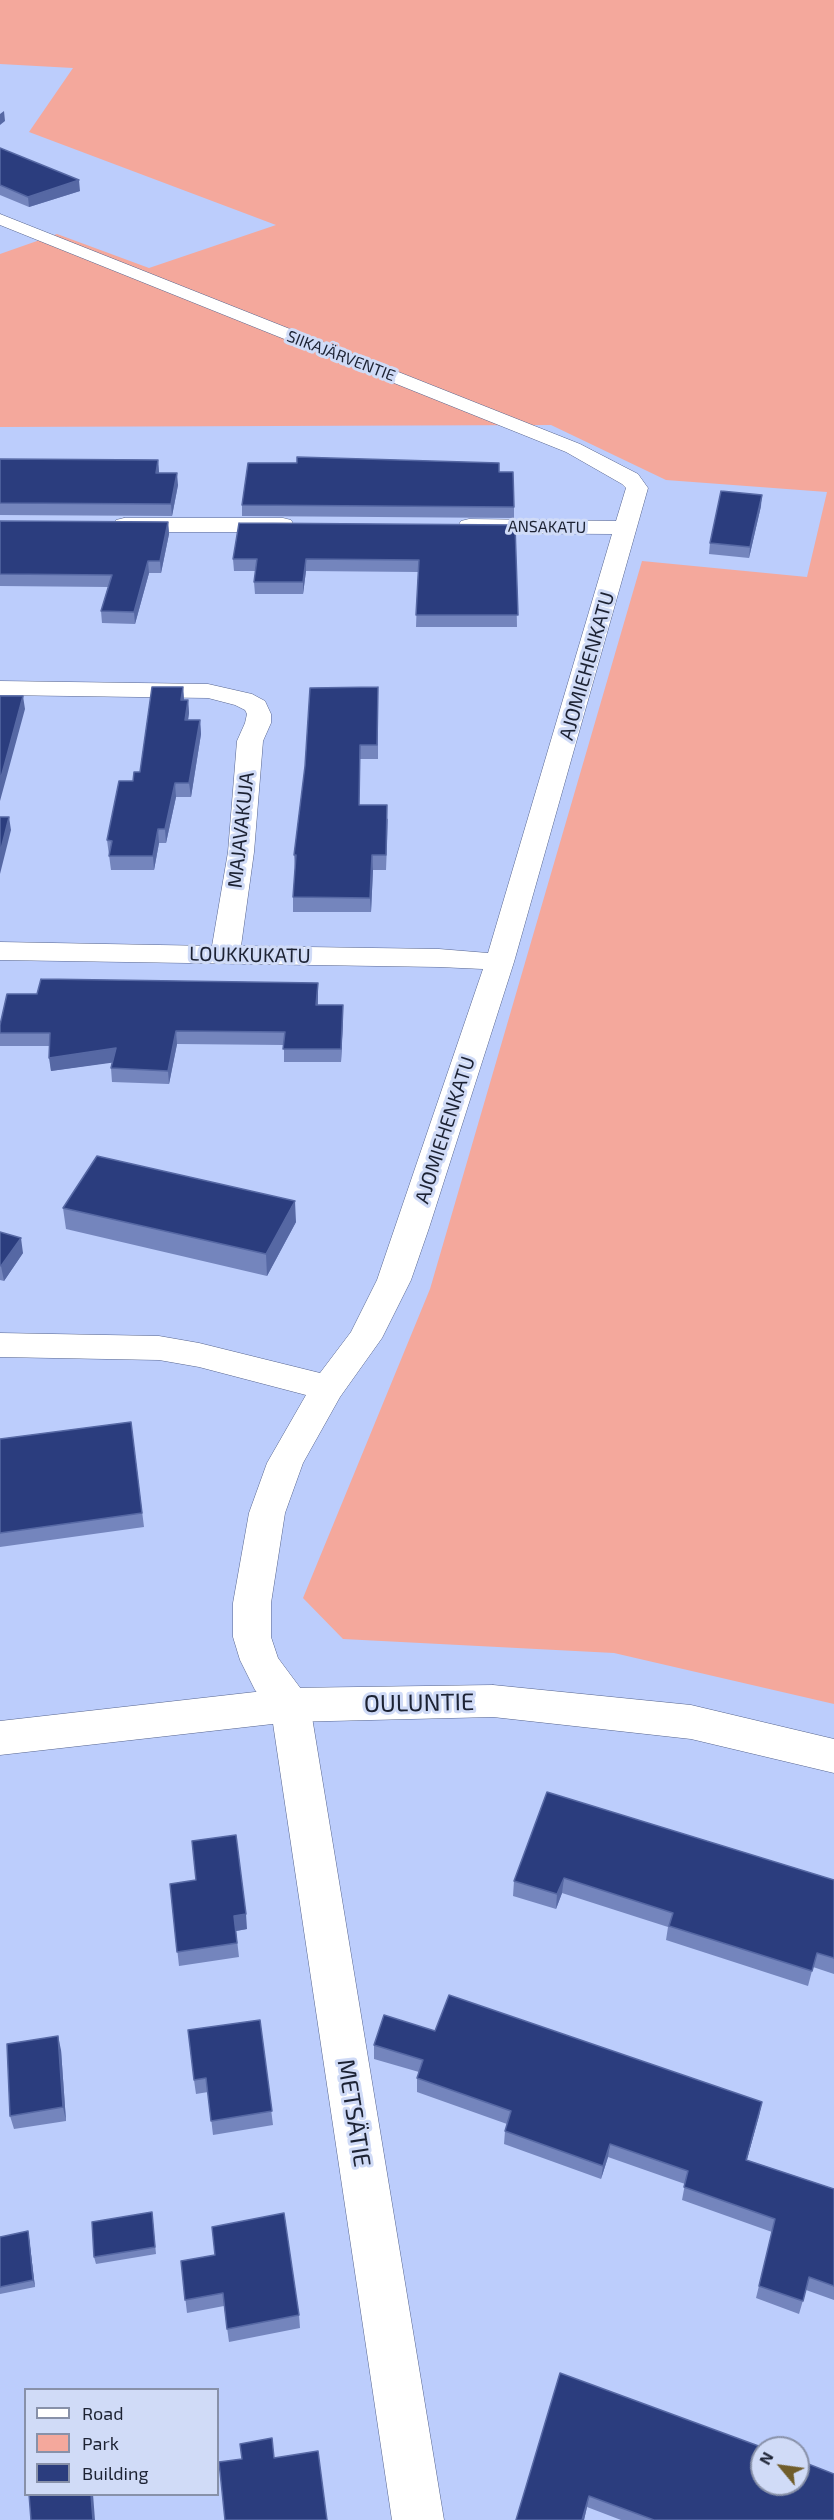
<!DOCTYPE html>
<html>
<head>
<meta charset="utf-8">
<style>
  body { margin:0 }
  #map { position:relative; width:834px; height:2520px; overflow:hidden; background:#bccdfc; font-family:"Exo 2",sans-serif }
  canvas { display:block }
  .legend { position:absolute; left:24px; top:2388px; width:195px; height:108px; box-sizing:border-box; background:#d0dbf7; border:2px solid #8891a9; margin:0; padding:8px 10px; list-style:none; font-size:18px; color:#1c2233 }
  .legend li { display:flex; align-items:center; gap:12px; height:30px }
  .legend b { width:30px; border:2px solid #8891a9 }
  .north { position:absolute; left:750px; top:2436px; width:60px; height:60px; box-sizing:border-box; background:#d0dbf7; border:2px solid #8891a9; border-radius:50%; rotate:299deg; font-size:16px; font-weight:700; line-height:24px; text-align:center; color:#1c2233 }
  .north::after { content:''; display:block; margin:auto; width:21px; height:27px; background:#705d2b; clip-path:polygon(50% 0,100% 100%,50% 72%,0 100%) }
</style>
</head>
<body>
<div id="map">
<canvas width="834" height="2520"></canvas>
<ul class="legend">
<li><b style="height:8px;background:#fff"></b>Road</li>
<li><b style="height:16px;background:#f4a89c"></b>Park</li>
<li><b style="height:16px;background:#2b3d7e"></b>Building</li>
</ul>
<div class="north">N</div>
</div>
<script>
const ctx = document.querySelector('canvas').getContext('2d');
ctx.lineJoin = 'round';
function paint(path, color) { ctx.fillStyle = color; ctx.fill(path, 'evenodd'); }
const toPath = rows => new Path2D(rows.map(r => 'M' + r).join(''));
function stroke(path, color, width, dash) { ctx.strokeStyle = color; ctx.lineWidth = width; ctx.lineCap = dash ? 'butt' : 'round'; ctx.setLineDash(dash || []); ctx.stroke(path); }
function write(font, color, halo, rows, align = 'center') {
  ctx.font = font + ' "Exo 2",sans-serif'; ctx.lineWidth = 6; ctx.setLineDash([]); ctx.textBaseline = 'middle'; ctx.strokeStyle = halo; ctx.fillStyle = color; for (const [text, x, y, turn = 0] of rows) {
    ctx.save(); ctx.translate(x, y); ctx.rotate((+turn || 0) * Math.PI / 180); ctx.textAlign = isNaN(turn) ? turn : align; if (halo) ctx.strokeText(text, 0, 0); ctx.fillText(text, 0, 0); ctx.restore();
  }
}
paint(toPath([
  [0,0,834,0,834,1704,614,1653,343,1639,303,1598,430,1289,642,561,807,577,827,492,666,480,551,425,0,427,0,254,57,234,149,268,276,225,29,132,73,68,0,64]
]), '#f4a89c');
const minor = toPath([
  [0,214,580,444,638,474,648,488,514,962,429,1228,411,1280,382,1338,340,1397,303,1463,285,1513,271,1603,271,1637,278,1658,304,1693,310,1705,444,2520,392,2520,271,1710,255,1690,240,1660,233,1637,233,1603,249,1513,267,1463,306,1395,199,1367,159,1360,0,1357,0,1333,159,1336,199,1343,320,1373,351,1332,377,1280,483,969,439,967,0,960,0,942,212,946,228,852,237,741,245,723,247,714,245,710,235,705,208,698,0,695,0,681,208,684,252,694,265,701,271,714,271,723,263,741,254,852,241,946,439,949,488,953,612,534,469,533,461,531,458,526,461,521,469,519,616,521,626,488,622,484,566,452,0,225,0,214],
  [124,518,283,518,291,520,294,525,291,530,283,532,124,532,116,530,113,525,116,520,124,518]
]);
const tertiary = toPath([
  [493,1685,691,1705,834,1739,834,1773,691,1739,493,1717,290,1722,0,1755,0,1721,290,1688,493,1685]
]);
stroke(minor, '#57658e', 1);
stroke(tertiary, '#57658e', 1);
paint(minor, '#fff');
paint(tertiary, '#fff');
paint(toPath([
  [0,148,80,191,29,207,0,195],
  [0,459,158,460,159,473,178,485,172,516,0,515],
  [499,472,514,507,514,518,242,516,242,505],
  [761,506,749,558,709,554,710,543],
  [0,521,168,522,169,534,161,573,149,573,135,624,102,623,101,611,108,587,0,586],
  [515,525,517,627,416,627,418,572,306,571,303,594,255,594,254,582,256,571,234,571,233,559],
  [183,687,184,700,188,700,189,713,188,720,200,720,201,734,191,797,176,797,166,843,159,843,154,870,111,870,107,840,133,781,140,772],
  [378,687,378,759,360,759,359,805,388,819,386,870,373,870,371,912,293,912,293,897,295,869,294,855],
  [318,983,318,1005,343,1018,341,1062,284,1062,284,1045,177,1044,169,1084,112,1082,111,1068,112,1062,51,1071,49,1046,0,1046,0,1025,37,994],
  [63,1208,296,1222,267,1276,66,1229],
  [0,1232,23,1253,4,1281,0,1280],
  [131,1422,144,1527,0,1547,0,1439],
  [547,1792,834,1880,834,1974,813,1967,808,1986,666,1940,668,1927,562,1893,556,1909,513,1896,514,1881],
  [170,1884,247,1929,236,1931,239,1957,179,1966],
  [260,2020,273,2125,213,2135,208,2092,196,2094,194,2080],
  [435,2031,762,2102,747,2160,834,2189,834,2300,806,2290,799,2314,756,2298,772,2232,682,2200,685,2184,608,2157,601,2179,504,2144,505,2131,507,2124,417,2092,417,2078,419,2072,374,2059,374,2045],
  [61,2050,66,2121,14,2129,10,2116],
  [152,2212,156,2254,96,2264,94,2257],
  [28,2231,29,2238,35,2287,0,2294,0,2237],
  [181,2261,299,2315,300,2328,229,2342,224,2306,187,2313],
  [560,2373,834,2520,621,2520,587,2507,584,2520,516,2520]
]), '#7485bd');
paint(toPath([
  [4,111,5,121,0,125,0,114],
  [79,180,80,191,29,207,28,197],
  [158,460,159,472,157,485,156,473],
  [177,473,178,485,172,516,171,504],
  [762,495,761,506,749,558,750,547],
  [168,522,169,534,161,573,160,561],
  [306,559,306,571,303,594,303,582],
  [148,561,149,573,135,624,134,612],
  [183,687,184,701,181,700],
  [23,696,25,709,0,801,0,781],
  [188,700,189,713,186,734,185,720],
  [200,720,201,734,191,797,189,783],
  [175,783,176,797,166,843,165,829],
  [9,817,11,830,0,874,0,853],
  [158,829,159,843,154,870,153,856],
  [372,855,373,870,371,912,370,898],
  [318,983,318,996,317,1018,316,1005],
  [343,1005,343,1018,341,1062,341,1049],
  [176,1031,177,1044,169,1084,168,1071],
  [116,1048,117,1062,51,1071,49,1058],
  [295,1201,296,1222,267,1276,266,1254],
  [21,1238,23,1253,4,1281,1,1266],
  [564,1878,562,1893,556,1909,557,1894],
  [246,1914,247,1929,236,1931,234,1916],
  [58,2036,61,2050,66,2121,63,2107],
  [762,2102,759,2116,743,2173,746,2160],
  [610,2144,608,2157,601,2179,603,2166],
  [28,2231,29,2238,35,2287,33,2280],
  [91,2494,93,2494,95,2520,93,2520],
  [589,2496,587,2507,584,2520,582,2520]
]), '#5668a4');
const building = toPath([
  [0,148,79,180,28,197,0,185,0,148],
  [297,457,499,463,499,472,513,472,514,507,242,505,248,463,297,463,297,457],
  [0,459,158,460,156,473,177,473,171,504,0,503,0,459],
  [721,491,762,495,750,547,710,543,721,491],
  [0,521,168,522,160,561,148,561,134,612,101,611,112,575,0,574,0,521],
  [239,523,515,525,518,615,416,615,419,560,306,559,303,582,254,582,257,559,233,559,239,523],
  [152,687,183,687,181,700,188,700,185,720,200,720,189,783,175,783,165,829,158,829,153,856,109,856,112,841,107,840,119,781,133,781,134,772,140,772,152,687],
  [378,687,377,745,360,745,359,805,387,805,386,855,372,855,370,898,293,897,296,855,294,855,305,766,310,688,378,687],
  [0,696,23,696,0,781,0,696],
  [0,817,9,817,0,853,0,817],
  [41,979,318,983,316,1005,343,1005,341,1049,283,1049,285,1032,176,1031,168,1071,111,1068,116,1048,49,1058,50,1033,0,1033,0,1025,7,994,37,994,41,979],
  [97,1156,295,1201,266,1254,63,1208,97,1156],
  [0,1232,21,1238,1,1266,0,1265,0,1232],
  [131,1422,142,1513,0,1533,0,1439,131,1422],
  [547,1792,834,1880,834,1958,817,1953,812,1971,669,1926,673,1913,564,1878,557,1894,514,1881,547,1792],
  [236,1835,246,1914,234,1916,237,1943,177,1952,170,1884,196,1880,192,1841,236,1835],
  [449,1995,762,2102,746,2160,834,2189,834,2286,809,2277,803,2301,759,2286,775,2219,684,2187,688,2171,610,2144,603,2166,505,2131,511,2111,417,2078,423,2060,374,2045,384,2015,435,2031,449,1995],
  [260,2020,272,2111,211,2121,206,2078,194,2080,188,2030,260,2020],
  [58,2036,63,2107,10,2116,7,2044,58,2036],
  [152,2212,155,2247,94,2257,92,2222,152,2212],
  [284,2213,299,2315,227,2329,223,2293,185,2300,181,2261,215,2255,212,2227,284,2213],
  [28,2231,33,2280,0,2287,0,2237,28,2231],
  [560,2373,764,2448,762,2448,762,2484,798,2484,798,2460,834,2474,834,2520,654,2520,589,2496,582,2520,516,2520,560,2373],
  [272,2438,274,2458,318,2451,327,2520,225,2520,219,2462,242,2459,240,2444,272,2438],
  [29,2494,91,2494,93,2520,31,2520,29,2494]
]);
paint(building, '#2b3d7e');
stroke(building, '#5668a4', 1.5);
write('16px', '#1c2233', '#d0dbf7', [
  ["SIIKAJÄRVENTIE",341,356,21],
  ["ANSAKATU",547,527,1]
]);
write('20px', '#1c2233', '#d0dbf7', [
  ["AJOMIEHENKATU",587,666,-74],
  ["MAJAVAKUJA",241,830,-84],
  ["LOUKKUKATU",250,955,1],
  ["AJOMIEHENKATU",445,1130,-72]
]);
write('24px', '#1c2233', '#d0dbf7', [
  ["OULUNTIE",419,1703,-1],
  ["METSÄTIE",354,2113,81]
]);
</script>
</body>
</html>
